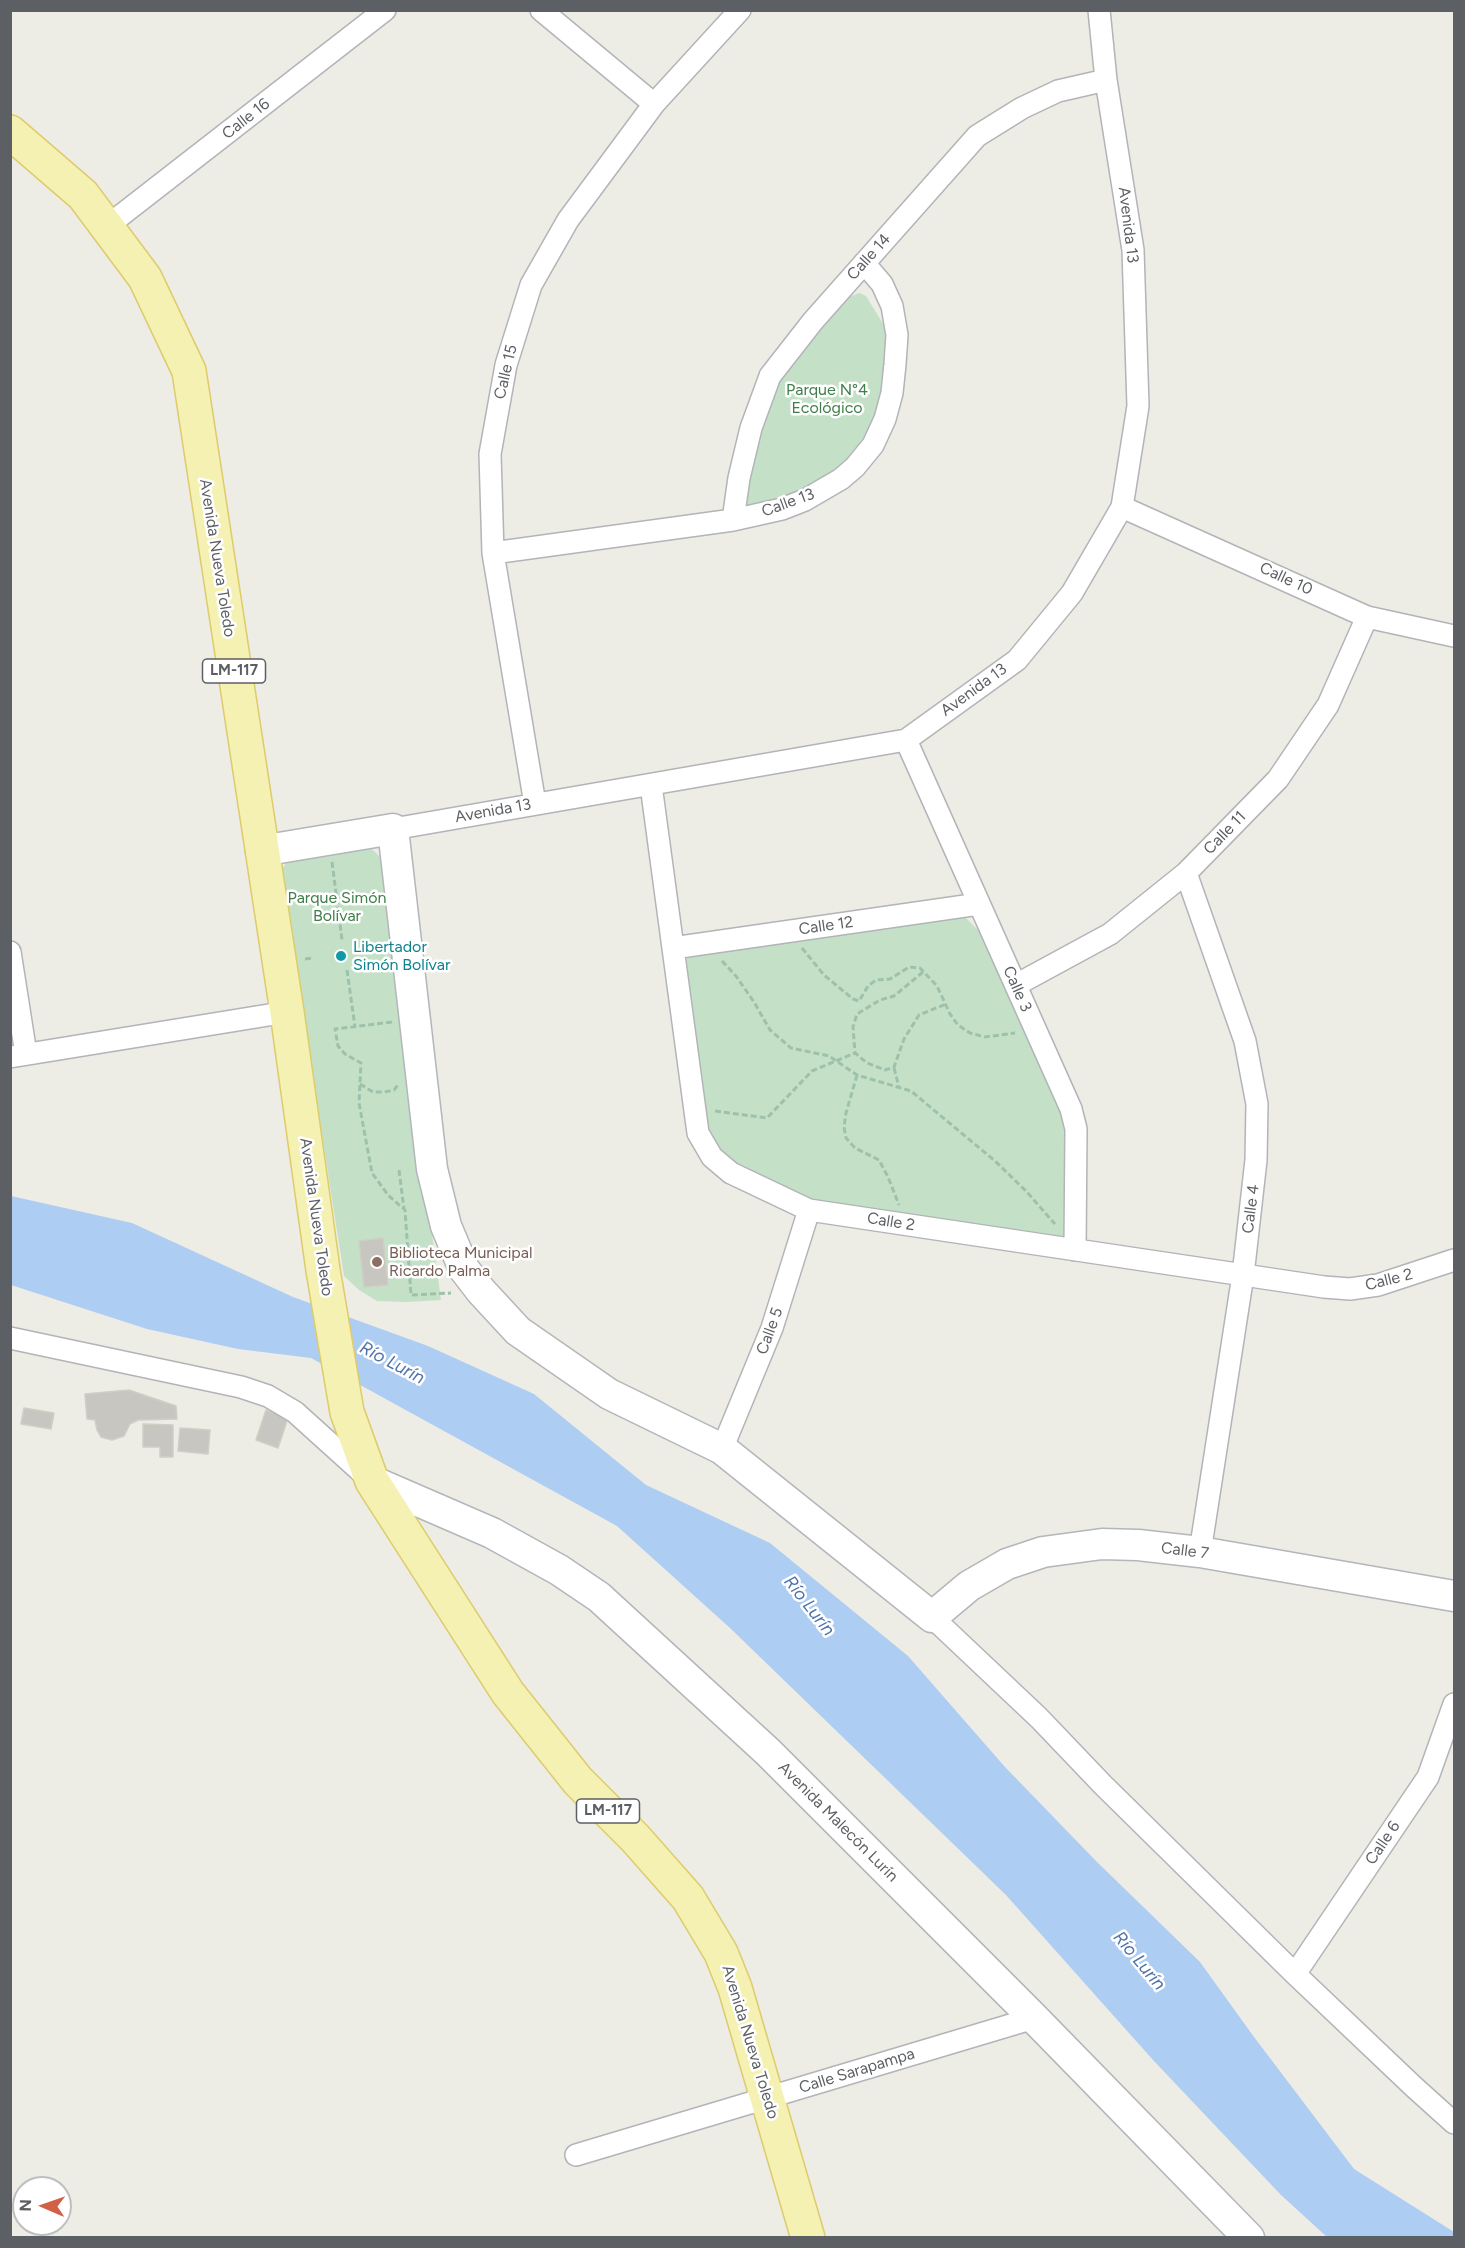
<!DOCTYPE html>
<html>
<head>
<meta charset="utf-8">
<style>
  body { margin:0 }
  #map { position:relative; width:1465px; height:2248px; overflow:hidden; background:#edece5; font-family:Figtree,sans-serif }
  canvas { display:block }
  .frame { position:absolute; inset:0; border:12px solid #5c5f63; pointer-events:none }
  .north { position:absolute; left:12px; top:2176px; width:60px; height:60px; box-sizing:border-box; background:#fff; border:2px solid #bebfc1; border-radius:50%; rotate:272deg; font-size:16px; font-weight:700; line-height:24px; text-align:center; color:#5c5f63 }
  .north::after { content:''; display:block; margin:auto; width:21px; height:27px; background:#d26045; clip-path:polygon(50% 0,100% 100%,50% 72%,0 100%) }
</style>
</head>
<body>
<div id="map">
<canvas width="1465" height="2248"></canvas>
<div class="frame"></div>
<div class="north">N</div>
</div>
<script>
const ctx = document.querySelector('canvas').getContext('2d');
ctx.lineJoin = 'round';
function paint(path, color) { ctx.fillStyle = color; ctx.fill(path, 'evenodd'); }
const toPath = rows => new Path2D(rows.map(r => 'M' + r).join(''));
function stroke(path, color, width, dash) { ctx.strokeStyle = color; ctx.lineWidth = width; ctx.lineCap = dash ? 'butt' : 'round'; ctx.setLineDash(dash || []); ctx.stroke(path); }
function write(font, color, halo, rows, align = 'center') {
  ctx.font = font + ' Figtree,sans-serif'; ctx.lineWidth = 5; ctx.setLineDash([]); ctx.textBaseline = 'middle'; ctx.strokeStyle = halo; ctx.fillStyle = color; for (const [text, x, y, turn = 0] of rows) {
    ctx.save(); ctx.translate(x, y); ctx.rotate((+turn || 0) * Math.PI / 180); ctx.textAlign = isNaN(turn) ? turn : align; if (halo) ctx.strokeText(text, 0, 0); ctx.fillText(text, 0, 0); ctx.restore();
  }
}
paint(toPath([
  [859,293,866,296,890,335,888,385,874,424,846,461,813,488,747,510,750,460,783,370,849,297],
  [372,849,381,858,441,1300,407,1302,377,1301,359,1290,344,1276,281,871,288,860],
  [953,915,966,918,980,932,1065,1110,1071,1244,808,1200,739,1172,706,1135,682,956]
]), '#c4e1c8');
paint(toPath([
  [11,1196,132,1223,293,1297,428,1346,534,1394,646,1485,770,1543,908,1656,1005,1767,1096,1861,1200,1962,1254,2037,1354,2169,1454,2232,1454,2237,1327,2237,1281,2195,1153,2060,1006,1895,730,1628,617,1526,311,1358,238,1349,147,1329,11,1285]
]), '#aecdf3');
const building = toPath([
  [383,1238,388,1285,364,1287,359,1241,383,1238],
  [129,1390,176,1406,177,1419,138,1420,130,1424,124,1436,112,1440,101,1437,97,1430,95,1420,87,1419,85,1394,129,1390],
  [24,1408,54,1413,51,1429,21,1424,24,1408],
  [266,1410,288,1418,278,1448,256,1440,266,1410],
  [143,1424,173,1425,173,1457,160,1457,160,1447,143,1447,143,1424],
  [180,1428,210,1430,208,1454,178,1451,180,1428]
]);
paint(building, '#c8c6c1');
stroke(building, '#d1cec4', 1.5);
const street = toPath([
  [541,10,654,104],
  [106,227,385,10],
  [1122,507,1367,617,1454,636],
  [733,520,739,478,751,428,770,376,813,321,977,136,1022,108,1058,91,1106,80],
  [493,553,733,520,782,509,805,500,841,479,855,467,873,445,885,419,892,393,895,364,897,335,892,306,882,284,864,263],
  [906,740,1071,1109,1076,1129,1075,1250],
  [651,785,698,1133,712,1157,731,1173,809,1210,1324,1287,1350,1289,1378,1285,1454,1260],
  [535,804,493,553,490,454,506,365,531,285,568,220,654,104,740,10],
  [393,829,906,740,1017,660,1072,593,1122,507,1138,406,1133,250,1106,80,1099,10],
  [1186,873,1245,1041,1257,1104,1256,1160,1243,1275,1200,1552],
  [673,948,979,904],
  [10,952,26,1054],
  [1016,985,1110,934,1186,873,1278,779,1328,705,1367,617],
  [10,1057,287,1012],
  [10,1338,241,1387,268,1396,295,1412,367,1477],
  [722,1449,772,1328,809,1210],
  [932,1617,1039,1718,1103,1785,1295,1974,1414,2087,1454,2123],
  [1295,1974,1428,1777,1454,1704],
  [576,2155,1034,2018]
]);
const secondary = toPath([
  [261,851,393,829,432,1169,446,1226,464,1269,481,1291,518,1331,609,1394,722,1449,932,1617,969,1586,1007,1564,1043,1552,1102,1544,1138,1545,1200,1552,1454,1596],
  [372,1481,492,1533,559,1570,599,1597,768,1752,1034,2018,1249,2238]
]);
const primary = toPath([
  [10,132,83,195,145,278,189,371,287,1012,323,1270,347,1412,372,1481,508,1693,578,1781,635,1838,688,1898,721,1953,735,1988,808,2238]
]);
stroke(street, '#b2b4b8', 24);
stroke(secondary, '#b3b6ba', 33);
stroke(primary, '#decb6c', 36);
stroke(toPath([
  [332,862,342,940],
  [802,948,824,975,853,999,859,1001,868,986,876,980,890,979,909,967,920,968,937,986,950,1014,958,1025,970,1033,985,1037,1015,1033],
  [305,959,313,958],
  [722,961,736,976,754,1002,770,1030,791,1048,829,1056,857,1075,911,1091,995,1161,1026,1191,1055,1224],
  [347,970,355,1027],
  [923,972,894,996,880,1000,857,1014,853,1027,855,1053,867,1063,885,1070,894,1067,904,1039,919,1015,946,1004],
  [392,1022,335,1029,338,1046,345,1054,361,1063,359,1103,372,1173,388,1195,405,1210,411,1295,451,1293],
  [894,1068,899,1087],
  [857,1075,846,1113,844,1127,846,1138,855,1148,879,1160,888,1177,899,1205],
  [360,1084,373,1092,384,1092,394,1090,398,1085],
  [715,1111,767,1118,812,1071,855,1053],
  [399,1170,404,1209]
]), '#9ec1ac', 3, [6, 3]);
stroke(street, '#fff', 21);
stroke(secondary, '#fff', 30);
stroke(primary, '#f4f1b2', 33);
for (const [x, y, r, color] of [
  [341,956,6,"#0f9aa8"],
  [377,1262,6,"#8d6e63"]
]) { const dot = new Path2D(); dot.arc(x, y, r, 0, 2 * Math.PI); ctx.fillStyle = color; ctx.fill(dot); stroke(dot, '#fff', 2); }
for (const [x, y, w] of [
  [234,671,63],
  [608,1811,63]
]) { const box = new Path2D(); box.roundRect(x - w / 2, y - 12, w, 24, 4.5); ctx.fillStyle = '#fff'; ctx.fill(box); stroke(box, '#5c5f63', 1.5); }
write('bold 15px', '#5c5f63', null, [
  ["LM-117",234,671],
  ["LM-117",608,1811]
]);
write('16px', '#5c5f63', '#fff', [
  ["Calle 16",246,119,-38],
  ["Avenida 13",1128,225,83],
  ["Calle 14",869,257,-48],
  ["Calle 15",506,372,-77],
  ["Calle 13",788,503,-20],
  ["Avenida Nueva Toledo",217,558,81],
  ["Calle 10",1286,579,25],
  ["Avenida 13",974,690,-36],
  ["Avenida 13",493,811,-10],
  ["Calle 11",1225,833,-46],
  ["Calle 12",826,926,-8],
  ["Calle 3",1017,989,66],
  ["Calle 4",1251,1209,-83],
  ["Avenida Nueva Toledo",316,1217,82],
  ["Calle 2",891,1222,9],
  ["Calle 2",1389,1280,-14],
  ["Calle 5",770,1331,-70],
  ["Calle 7",1185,1551,7],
  ["Avenida Malecón Lurín",838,1822,45],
  ["Calle 6",1383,1843,-56],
  ["Avenida Nueva Toledo",750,2042,73],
  ["Calle Sarapampa",857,2071,-17]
]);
write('16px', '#407e4a', '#fff', [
  ["Parque N°4",827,390],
  ["Ecológico",827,408],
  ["Parque Simón",337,898],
  ["Bolívar",337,916]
]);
write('16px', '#0d838f', '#fff', [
  ["Libertador",353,947],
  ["Simón Bolívar",353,965]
], 'left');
write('16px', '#785e54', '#fff', [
  ["Biblioteca Municipal",389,1253],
  ["Ricardo Palma",389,1271]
], 'left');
write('italic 18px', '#5173ab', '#fff', [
  ["Río Lurín",392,1363,28],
  ["Río Lurín",809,1606,52],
  ["Río Lurín",1139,1961,50]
]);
</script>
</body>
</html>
